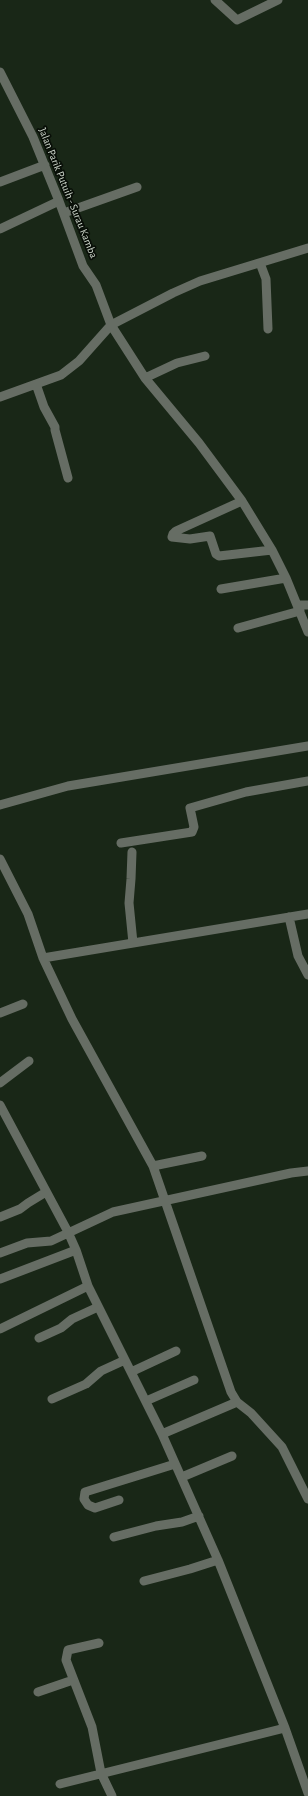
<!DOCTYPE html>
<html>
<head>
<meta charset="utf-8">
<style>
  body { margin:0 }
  canvas { display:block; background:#192717 }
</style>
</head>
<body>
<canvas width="308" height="1796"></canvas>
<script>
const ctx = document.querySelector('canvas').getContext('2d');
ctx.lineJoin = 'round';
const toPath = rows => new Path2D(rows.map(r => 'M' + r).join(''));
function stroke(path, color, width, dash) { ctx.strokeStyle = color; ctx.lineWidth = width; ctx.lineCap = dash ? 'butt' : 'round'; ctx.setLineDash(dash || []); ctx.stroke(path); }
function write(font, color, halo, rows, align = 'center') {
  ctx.font = font + ' "Alegreya Sans",sans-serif'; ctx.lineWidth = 3.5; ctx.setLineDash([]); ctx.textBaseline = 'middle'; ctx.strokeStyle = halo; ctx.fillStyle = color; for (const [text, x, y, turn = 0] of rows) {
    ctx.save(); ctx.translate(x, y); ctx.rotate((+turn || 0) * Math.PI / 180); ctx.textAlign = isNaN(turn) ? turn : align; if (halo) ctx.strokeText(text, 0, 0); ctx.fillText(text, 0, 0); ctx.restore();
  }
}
stroke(toPath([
  [215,0,237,20,278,0],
  [0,72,33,137,59,201,83,266,96,285,111,325,145,378,199,443,242,501,272,550,286,578,308,632],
  [0,182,45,165],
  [64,213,137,187],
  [0,229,59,201],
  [260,263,266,279,268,329],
  [145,378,177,363,205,356],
  [36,384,44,407,55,427,55,430,68,478],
  [0,397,61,375,79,361,111,325,173,293,200,281,308,248],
  [242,501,176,531,173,534,172,537,190,539,210,536,216,554,219,556,272,550],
  [221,589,286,578],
  [298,605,308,605],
  [238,628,300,611],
  [0,805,68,786,308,746],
  [121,843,192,832,194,827,190,808,246,792,308,781],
  [132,852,131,879,129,903,133,943],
  [0,859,28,914,43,958,72,1019,153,1166,231,1392,237,1402,251,1413,282,1447,308,1499],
  [289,917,298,956,308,975],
  [43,958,308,914],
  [0,1013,23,1004],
  [0,1083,29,1061],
  [0,1105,68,1232,76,1250,88,1286,162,1434,218,1560,285,1728,308,1793],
  [153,1166,202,1156],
  [0,1217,20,1209,28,1203,46,1192],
  [0,1253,27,1243,51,1241,113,1212,291,1173,308,1171],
  [0,1279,76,1250],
  [0,1329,88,1286],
  [39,1338,61,1328,72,1319,98,1307],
  [131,1372,176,1351],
  [52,1399,86,1384,101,1371,125,1360],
  [146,1401,194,1380],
  [162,1434,237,1402],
  [182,1477,232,1456],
  [119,1500,95,1508,88,1505,84,1499,85,1492,175,1464],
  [114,1537,156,1526,182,1522,199,1516],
  [144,1581,190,1569,218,1560],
  [99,1643,68,1650,66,1660,92,1727,101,1773,112,1796],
  [38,1692,73,1680],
  [60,1784,285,1728]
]), '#666d64', 9);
write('11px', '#ced7cc', '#080e07', [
  ["Jalan Parik Putuih - Surau Kamba",68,193,68]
]);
</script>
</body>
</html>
